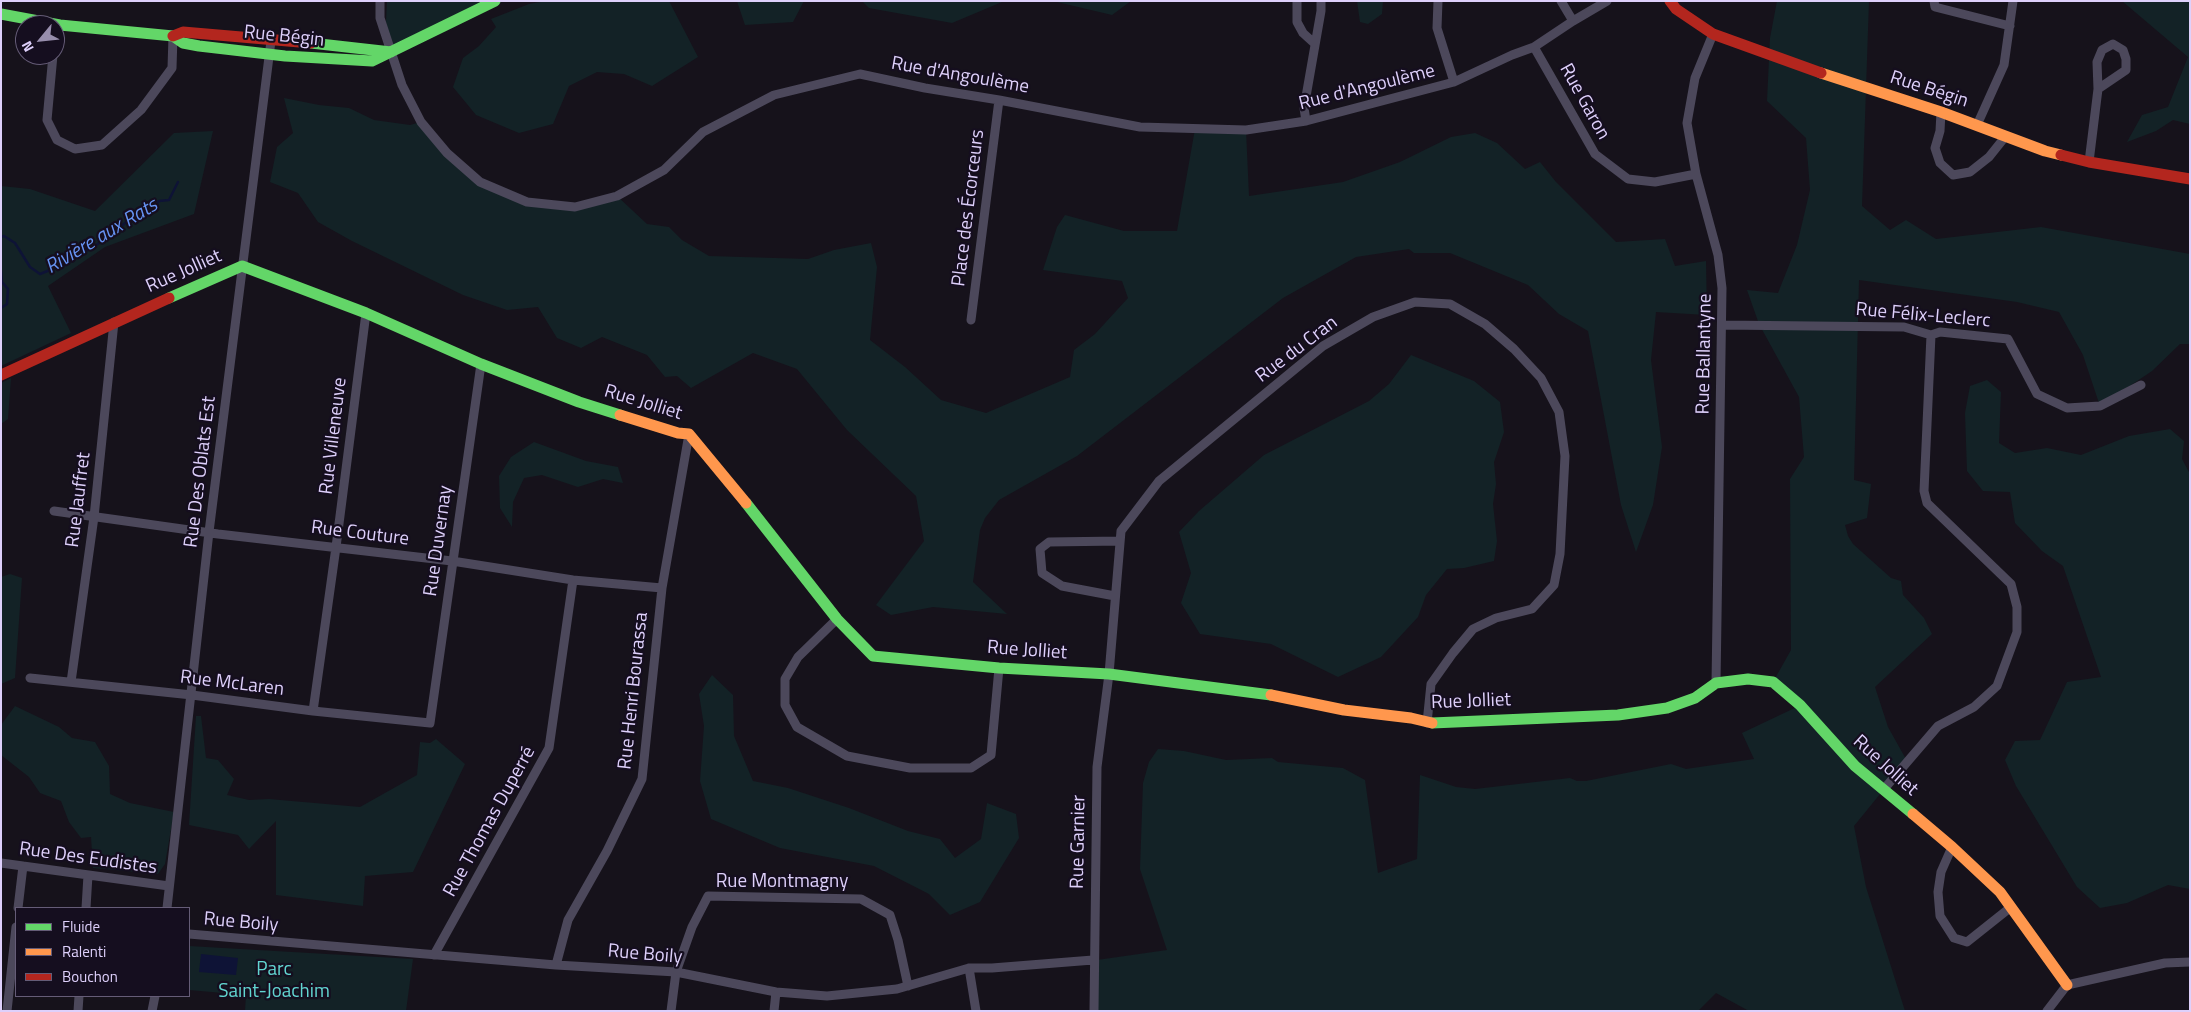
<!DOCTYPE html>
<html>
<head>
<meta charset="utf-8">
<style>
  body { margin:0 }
  #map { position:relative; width:2191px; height:1012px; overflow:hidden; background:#16121b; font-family:"Titillium Web",sans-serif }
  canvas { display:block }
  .frame { position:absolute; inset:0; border:2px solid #ded0fb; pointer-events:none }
  .legend { position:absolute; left:15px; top:907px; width:175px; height:90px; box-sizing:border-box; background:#150e1f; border:1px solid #655c77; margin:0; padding:6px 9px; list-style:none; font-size:15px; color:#ded0fb }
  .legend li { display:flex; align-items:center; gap:10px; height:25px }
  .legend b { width:25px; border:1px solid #655c77 }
  .north { position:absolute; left:15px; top:15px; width:50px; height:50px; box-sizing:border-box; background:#150e1f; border:1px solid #655c77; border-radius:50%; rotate:242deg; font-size:14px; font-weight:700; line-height:20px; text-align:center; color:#ded0fb }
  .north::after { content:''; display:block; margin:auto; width:18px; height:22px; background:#988ead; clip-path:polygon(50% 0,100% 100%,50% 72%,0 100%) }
</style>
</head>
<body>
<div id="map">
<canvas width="2191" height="1012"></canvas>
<div class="frame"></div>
<ul class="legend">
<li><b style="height:6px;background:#63d668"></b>Fluide</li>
<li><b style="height:6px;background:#ff974d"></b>Ralenti</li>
<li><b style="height:6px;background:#b3261e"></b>Bouchon</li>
</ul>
<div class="north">N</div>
</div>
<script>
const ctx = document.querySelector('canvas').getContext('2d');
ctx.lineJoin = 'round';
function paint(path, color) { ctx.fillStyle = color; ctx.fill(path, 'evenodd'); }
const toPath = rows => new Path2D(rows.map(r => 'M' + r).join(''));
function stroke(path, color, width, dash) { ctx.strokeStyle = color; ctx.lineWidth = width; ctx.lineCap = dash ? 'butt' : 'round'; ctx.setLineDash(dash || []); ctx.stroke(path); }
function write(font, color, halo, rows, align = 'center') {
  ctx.font = font + ' "Titillium Web",sans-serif'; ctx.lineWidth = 4.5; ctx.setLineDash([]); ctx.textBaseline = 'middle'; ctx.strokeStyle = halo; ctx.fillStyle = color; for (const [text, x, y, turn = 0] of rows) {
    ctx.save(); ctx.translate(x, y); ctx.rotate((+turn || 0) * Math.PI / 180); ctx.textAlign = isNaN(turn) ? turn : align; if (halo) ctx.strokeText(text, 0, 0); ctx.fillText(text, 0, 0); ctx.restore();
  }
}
paint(toPath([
  [387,1,494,1,391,52,386,22],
  [546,1,669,1,698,57,652,86,624,74,597,72,569,86,553,124,519,133,476,115,453,87,463,58,479,46,496,27,491,19,529,4],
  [737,1,804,1,793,22,745,25],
  [862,1,1131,1,1112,15,1057,2,1002,2,952,23,869,8],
  [1357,1,1383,1,1382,14,1368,24,1360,22],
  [1777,1,1869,1,1862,206,1890,230,1906,220,1936,239,2041,227,2190,254,2190,344,2180,344,2152,371,2100,406,2083,355,2059,312,2017,302,1859,280,1854,480,1871,484,1867,518,1845,525,1848,536,1853,544,1891,578,1901,581,1903,595,1924,618,1932,634,1875,687,1888,727,1907,761,1854,826,1866,887,1905,1011,1749,1011,1716,993,1698,1011,1098,1011,1097,960,1167,950,1140,869,1143,783,1149,762,1158,749,1184,751,1226,760,1272,758,1278,762,1343,768,1365,780,1378,873,1417,859,1420,775,1456,787,1475,789,1570,778,1577,781,1586,781,1671,764,1686,769,1754,759,1742,733,1799,706,1773,682,1791,650,1790,479,1804,457,1799,397,1759,324,1747,290,1778,293,1797,245,1810,190,1806,138,1767,101,1770,38],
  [2122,1,2190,1,2190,124,2173,120,2156,131,2127,142,2142,115,2168,107,2188,57],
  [284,98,319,105,349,108,374,120,410,125,421,122,480,182,527,202,575,207,617,196,647,224,669,227,682,240,709,256,808,259,834,250,871,243,877,267,870,340,905,367,941,400,986,413,1070,377,1074,350,1095,334,1128,298,1122,281,1043,270,1057,227,1065,215,1124,231,1177,231,1195,129,1246,130,1249,196,1343,182,1400,162,1451,137,1475,133,1497,143,1525,169,1540,162,1556,182,1616,242,1665,239,1675,266,1706,261,1707,315,1656,312,1651,360,1662,447,1653,505,1636,552,1621,505,1588,331,1559,314,1528,285,1450,253,1414,253,1409,249,1356,257,1283,298,1077,456,999,500,985,518,980,530,973,582,1007,614,933,607,891,615,876,605,924,541,916,496,847,430,797,369,753,353,691,388,677,376,665,377,647,355,602,337,581,348,557,338,538,307,507,310,463,295,352,241,318,222,298,193,270,182,277,147,293,133],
  [213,131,194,214,105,247,48,286,71,333,1,366,1,186,30,189,95,211,174,133],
  [1411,355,1474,381,1500,402,1504,432,1494,462,1496,484,1493,504,1497,541,1494,561,1464,568,1447,569,1426,595,1418,617,1381,657,1338,677,1271,644,1200,634,1181,603,1191,573,1179,532,1199,511,1264,455,1369,401,1389,384],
  [11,378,8,419,1,424,1,383],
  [1987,380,2001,392,1999,443,2015,453,2047,448,2081,455,2129,436,2170,429,2184,441,2182,459,2190,474,2190,889,2168,885,2127,903,2100,908,2077,887,2016,786,2005,760,2015,741,2040,740,2067,682,2101,677,2063,566,2042,551,2015,523,2010,492,1983,491,1967,471,1965,413,1970,386],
  [534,442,586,461,618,467,623,483,603,479,578,487,542,475,524,478,513,502,512,527,500,508,499,476,511,457],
  [10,574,22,578,15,678,1,684,1,577],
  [712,675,733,695,734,736,753,781,788,788,849,808,908,831,940,839,955,858,981,839,987,803,1016,814,1019,838,980,902,950,915,929,894,874,866,780,848,711,819,700,781,704,726,699,694],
  [15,706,59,727,72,738,95,742,109,766,110,794,130,803,174,812,165,864,158,874,93,868,91,837,81,838,69,822,61,801,40,793,29,777,1,755,1,725],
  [196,716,201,716,206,758,218,760,234,779,227,795,249,800,269,799,360,807,417,775,420,742,430,743,436,739,465,764,413,872,365,876,363,906,276,895,276,821,249,849,238,835,189,825],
  [189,946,413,959,406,1011,245,1011,246,995,189,990]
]), '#132226');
paint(toPath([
  [201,954,238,958,236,975,199,972]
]), '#0e1336');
stroke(toPath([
  [1,237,4,236,15,243,30,267,40,274,65,264,109,237,140,210,150,213,159,201,169,200,178,182],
  [1,271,2,282,8,289,7,304,1,308]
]), '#0e1336', 2.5);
stroke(toPath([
  [380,1,380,18,402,85,421,122,447,153,480,182,527,202,575,207,617,196,664,170,703,132,774,95,860,74,925,88,999,100,1140,127,1246,130,1306,121,1454,82,1512,55,1534,47,1573,21,1607,1],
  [1297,1,1297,22,1303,33,1314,43],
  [1438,1,1437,28,1454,82],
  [1561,1,1573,21],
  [1934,1,1935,7,2010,26],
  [1713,34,1695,78,1687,123,1696,174,1718,255,1722,288,1716,683],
  [55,46,60,25],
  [1534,47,1595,154,1628,179,1655,182,1696,174],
  [53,55,47,120,57,140,75,149,102,145,141,110,172,68,173,36],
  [1941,112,1940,131,1935,148,1940,163,1953,175,1970,172,1989,157,2005,137],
  [1306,121,1304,108,1321,11,1321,1],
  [1977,125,2004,65,2013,1],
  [2089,162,2098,89,2097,62,2102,50,2113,44,2123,50,2126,59,2126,70,2098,89],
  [971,320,999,100],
  [1722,325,1904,327,1931,335,1940,332,2008,339,2037,394,2067,408,2100,406,2141,385],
  [54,511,218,534,452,561,573,580,662,588],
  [1115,596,1062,586,1042,573,1040,549,1049,542,1120,541],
  [837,619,798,657,785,679,785,705,797,727,847,756,910,768,971,768,991,755,999,668],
  [30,678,192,695,313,711,430,723,481,364],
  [71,682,94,517,114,322],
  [313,711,336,547,366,313],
  [1884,789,1938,726,1974,707,1997,686,2017,632,2017,607,2011,584,1927,503,1924,491,1931,335],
  [1952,847,1941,872,1938,892,1940,916,1954,938,1967,942,2011,907],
  [1,863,169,886],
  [18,908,23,866],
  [86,908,88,875],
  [167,908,209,532,271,41],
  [189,934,556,965,676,972,776,992,827,996,897,989,969,968,992,968,1093,960],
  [434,955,549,748,573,580],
  [556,965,568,920,607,851,642,779,662,588,689,434],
  [969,968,976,1011],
  [7,1011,16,927],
  [78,1011,79,996],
  [152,1011,155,996],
  [671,1011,676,972,692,927,708,896,861,899,890,915,898,940,908,986],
  [774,1011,776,992],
  [1094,1011,1097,767,1109,674,1121,531,1159,481,1323,346,1373,317,1415,302,1450,304,1485,324,1514,349,1541,378,1559,412,1565,456,1560,554,1554,585,1532,609,1496,618,1473,629,1453,653,1431,684,1427,723],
  [2047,1011,2067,985,2165,963,2190,962]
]), '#4c485b', 9);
stroke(toPath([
  [1,14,60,25,173,36,183,43,199,46,285,56,372,61,495,1],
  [311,43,391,52],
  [169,298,242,266,366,313,481,364,579,402,620,415],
  [746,503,837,619,873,656,999,668,1109,674,1271,695],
  [1432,723,1618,715,1667,708,1695,698,1716,683,1748,679,1773,682,1800,705,1855,766,1913,814]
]), '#63d668', 11);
stroke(toPath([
  [1821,73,1941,112,2045,151,2061,155],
  [620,415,678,433,689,434,746,503],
  [1271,695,1344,710,1411,718,1432,723],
  [1913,814,1952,847,2000,892,2067,985]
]), '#ff974d', 11);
stroke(toPath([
  [1670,1,1676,9,1713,34,1821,73],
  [173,36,183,32,311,43],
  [2061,155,2089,162,2190,179],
  [1,375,169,298]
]), '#b3261e', 11);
write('19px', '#ded0fb', '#150e1f', [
  ["Rue Bégin",284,37,6],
  ["Rue d'Angoulème",960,76,10],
  ["Rue d'Angoulème",1367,88,-14],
  ["Rue Bégin",1929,90,18],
  ["Rue Garon",1584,102,61],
  ["Place des Écorceurs",969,208,-83],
  ["Rue Jolliet",184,272,-24],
  ["Rue Félix-Leclerc",1923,316,5],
  ["Rue du Cran",1297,350,-37],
  ["Rue Ballantyne",1705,354,-89],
  ["Rue Jolliet",643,403,17],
  ["Rue Villeneuve",334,436,-83],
  ["Rue Des Oblats Est",201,472,-83],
  ["Rue Jauffret",79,500,-83],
  ["Rue Couture",360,534,7],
  ["Rue Duvernay",439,541,-82],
  ["Rue Jolliet",1027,651,4],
  ["Rue McLaren",232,684,7],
  ["Rue Henri Bourassa",634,691,-84],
  ["Rue Jolliet",1471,702,-2],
  ["Rue Jolliet",1885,766,42],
  ["Rue Thomas Duperré",490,822,-61],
  ["Rue Garnier",1079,842,-89],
  ["Rue Des Eudistes",88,859,8],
  ["Rue Montmagny",782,882],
  ["Rue Boily",241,923,5],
  ["Rue Boily",645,955,5]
]);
write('19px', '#62d5d1', '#150e1f', [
  ["Parc",274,970],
  ["Saint-Joachim",274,992]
]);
write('italic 20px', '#6693f3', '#150e1f', [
  ["Rivière aux Rats",102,237,-31]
]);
</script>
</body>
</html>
